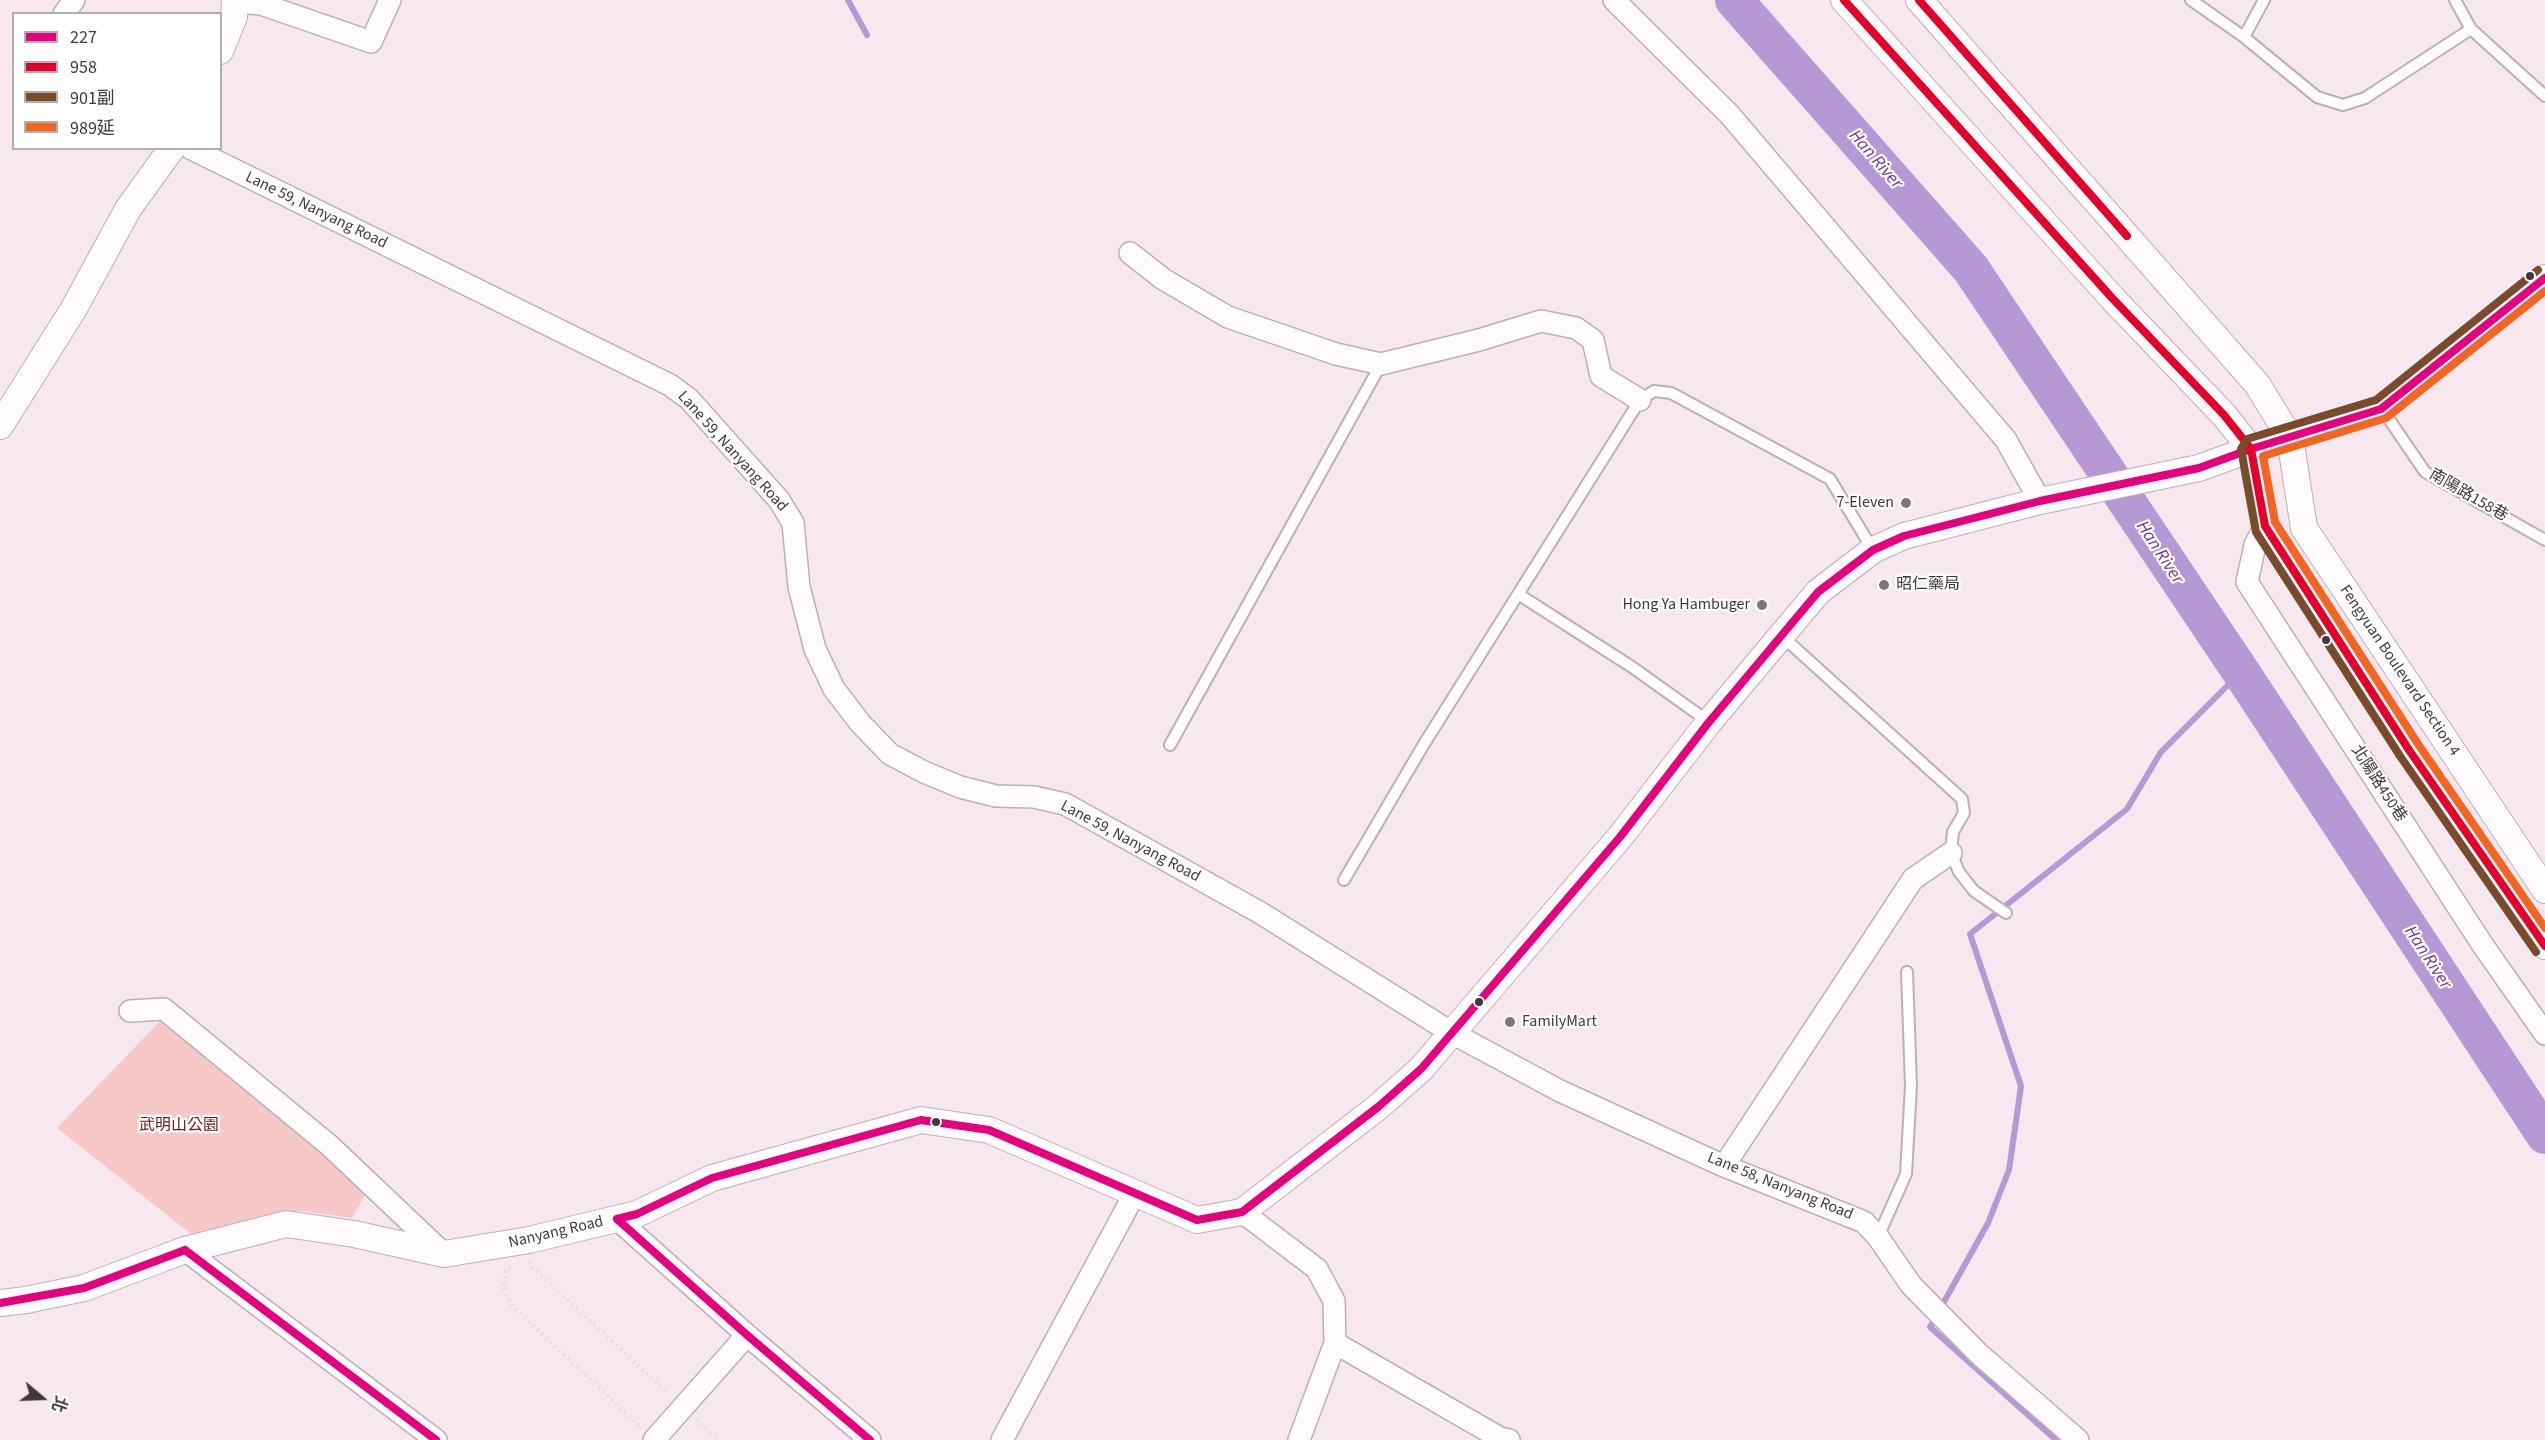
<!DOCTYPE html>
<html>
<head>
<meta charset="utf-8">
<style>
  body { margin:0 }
  #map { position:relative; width:2545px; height:1440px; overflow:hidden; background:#f7e7ef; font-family:"Source Sans 3","Noto Sans TC",sans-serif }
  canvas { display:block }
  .legend { position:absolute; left:12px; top:12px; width:210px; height:138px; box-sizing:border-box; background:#fff; border:2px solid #b3afb1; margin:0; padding:8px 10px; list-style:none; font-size:18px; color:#42373d }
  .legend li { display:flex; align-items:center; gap:12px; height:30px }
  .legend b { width:30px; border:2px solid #b3afb1 }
  .north { position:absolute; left:12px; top:1368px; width:60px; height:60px; -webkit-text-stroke:4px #fff; paint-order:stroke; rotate:109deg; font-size:16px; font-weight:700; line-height:24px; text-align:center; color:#42373d }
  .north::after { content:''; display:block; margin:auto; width:21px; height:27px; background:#42373d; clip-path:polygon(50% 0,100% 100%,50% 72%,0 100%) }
</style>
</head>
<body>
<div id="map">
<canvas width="2545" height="1440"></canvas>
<ul class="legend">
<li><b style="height:8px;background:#e5007d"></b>227</li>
<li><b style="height:8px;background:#e4002b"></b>958</li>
<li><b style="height:8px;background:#7a4b2a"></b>901副</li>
<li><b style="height:8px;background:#f26522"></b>989延</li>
</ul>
<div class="north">北</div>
</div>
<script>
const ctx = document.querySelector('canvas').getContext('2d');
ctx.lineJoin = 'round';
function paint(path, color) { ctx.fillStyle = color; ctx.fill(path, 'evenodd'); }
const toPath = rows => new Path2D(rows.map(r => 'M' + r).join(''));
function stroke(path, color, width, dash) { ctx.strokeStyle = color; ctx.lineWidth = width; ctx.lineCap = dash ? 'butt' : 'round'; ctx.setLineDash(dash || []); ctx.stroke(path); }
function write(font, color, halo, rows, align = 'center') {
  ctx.font = font + ' "Source Sans 3","Noto Sans TC",sans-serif'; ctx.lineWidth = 4.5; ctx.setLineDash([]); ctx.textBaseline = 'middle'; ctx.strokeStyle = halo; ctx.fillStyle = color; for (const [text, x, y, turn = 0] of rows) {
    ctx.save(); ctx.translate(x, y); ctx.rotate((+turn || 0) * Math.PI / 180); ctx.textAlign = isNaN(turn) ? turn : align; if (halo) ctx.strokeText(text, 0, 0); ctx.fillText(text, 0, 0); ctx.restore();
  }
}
paint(toPath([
  [165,1016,371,1185,352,1218,301,1211,191,1234,57,1128]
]), '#f6c8c7');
stroke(toPath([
  [848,0,867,35],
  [2056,1440,1930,1327,1988,1223,2009,1170,2021,1086,1970,934,2127,809,2161,752,2241,672]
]), '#b699d4', 6);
stroke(toPath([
  [1734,0,1971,269,2241,672,2545,1135]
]), '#b699d4', 38);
const service = toPath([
  [2191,0,2244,37,2317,97,2343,105,2365,98,2471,29],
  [2455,0,2471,29,2545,96],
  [2244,37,2264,0],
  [2382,409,2425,472,2545,540],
  [1518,594,1632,667,1709,722],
  [1783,637,1962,799,1964,813,1953,832,1951,853,1959,872,1974,891,2006,913],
  [1170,745,1381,364],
  [1344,880,1424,744,1640,400,1654,391,1671,393,1830,479,1873,550],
  [1878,1237,1906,1174,1911,1086,1907,972]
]);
const minor = toPath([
  [1614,0,1729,114,2006,440,2040,501],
  [235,2,261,4,371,42,390,0],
  [64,14,74,0],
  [190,148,670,385,689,399,779,500,793,523,799,587,815,649,834,689,861,724,890,754,924,772,960,787,996,796,1034,797,1065,804,1259,912,1452,1033,1560,1091,1724,1166,1864,1222,1878,1237,1911,1285,1978,1353,2078,1440],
  [1130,253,1163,279,1228,317,1336,354,1381,364,1479,340,1541,321,1576,328,1593,340,1601,376,1640,400],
  [2265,526,2255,545,2247,582,2482,944,2545,1034],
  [130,1011,164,1009,329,1145,444,1254],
  [1724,1166,1913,879,1951,853],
  [1242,1212,1317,1269,1334,1301,1335,1343,1299,1440],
  [617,1219,747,1335,870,1440],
  [185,1250,436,1440],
  [1335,1343,1500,1438,1509,1440],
  [654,1440,747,1335],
  [1002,1440,1135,1193]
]);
const tertiary = toPath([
  [1844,0,2113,299,2224,415,2251,449,2265,526,2409,750,2545,946],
  [1919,0,2257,384,2290,438,2304,528,2545,890],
  [220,51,234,17,235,0],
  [0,426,73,310,128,209,172,148],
  [0,1303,26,1300,84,1288,185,1250,286,1224,354,1234,444,1254,529,1240,637,1214,712,1178,921,1120,989,1130,1197,1220,1242,1212,1378,1107,1421,1069,1620,837,1709,722,1818,592,1873,550,1904,536,2040,501,2199,468,2251,449,2381,409,2545,278]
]);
stroke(service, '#bcb0b6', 14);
stroke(minor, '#bcb0b6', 24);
stroke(tertiary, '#bcb0b6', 28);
stroke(toPath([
  [528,1263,669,1394],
  [510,1268,506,1269,503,1288,513,1307,641,1427],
  [697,1420,718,1440]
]), '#dfdbdd', 4, [1.5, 4.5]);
stroke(service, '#fefbfd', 10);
stroke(minor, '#fefbfd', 21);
stroke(tertiary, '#fefbfd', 26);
stroke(toPath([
  [617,1219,637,1214,712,1178,921,1120,989,1130,1197,1220,1242,1212,1378,1107,1421,1069,1620,837,1709,722,1818,592,1873,550,1904,536,2040,501,2199,468,2251,449,2381,409,2545,278],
  [617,1219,747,1335,870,1440],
  [185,1250,436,1440],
  [0,1303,84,1288,185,1250]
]), '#e5007d', 8);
stroke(toPath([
  [1844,0,2113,299,2224,415,2251,449,2265,526,2409,750,2545,946],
  [1919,0,2127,236]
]), '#e4002b', 8);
stroke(toPath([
  [2536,952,2400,756,2256,532,2241,449,2247,439,2376,400,2538,270]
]), '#7a4b2a', 8);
stroke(toPath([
  [2545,291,2386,418,2263,456,2275,522,2418,744,2545,928]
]), '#f26522', 8);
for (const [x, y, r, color] of [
  [2530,276,5,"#42373d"],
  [1906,503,6,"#81757b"],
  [1884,585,6,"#81757b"],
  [1762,605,6,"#81757b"],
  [2326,640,5,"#42373d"],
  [1479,1002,5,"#42373d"],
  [1510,1022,6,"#81757b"],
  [936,1122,5,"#42373d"]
]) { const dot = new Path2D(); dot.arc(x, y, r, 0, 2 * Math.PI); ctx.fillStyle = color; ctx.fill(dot); stroke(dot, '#fff', 2); }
write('16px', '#42373d', '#fff', [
  ["Lane 59, Nanyang Road",316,211,26],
  ["Lane 59, Nanyang Road",732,452,48],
  ["南陽路158巷",2468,496,30],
  ["Fengyuan Boulevard Section 4",2399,671,56],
  ["北陽路450巷",2378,784,57],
  ["Lane 59, Nanyang Road",1130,842,28],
  ["Lane 58, Nanyang Road",1780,1187,22],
  ["Nanyang Road",556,1233,-13]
]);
write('16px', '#42373d', '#fff', [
  ["7-Eleven",1894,503],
  ["昭仁藥局",1896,585,"left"],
  ["Hong Ya Hambuger",1750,605],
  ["FamilyMart",1522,1022,"left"]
], 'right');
write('16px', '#6d1514', '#fff', [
  ["武明山公園",179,1126]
]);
write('italic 18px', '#653697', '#fff', [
  ["Han River",1875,160,49],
  ["Han River",2159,553,57],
  ["Han River",2427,958,57]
]);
</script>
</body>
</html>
